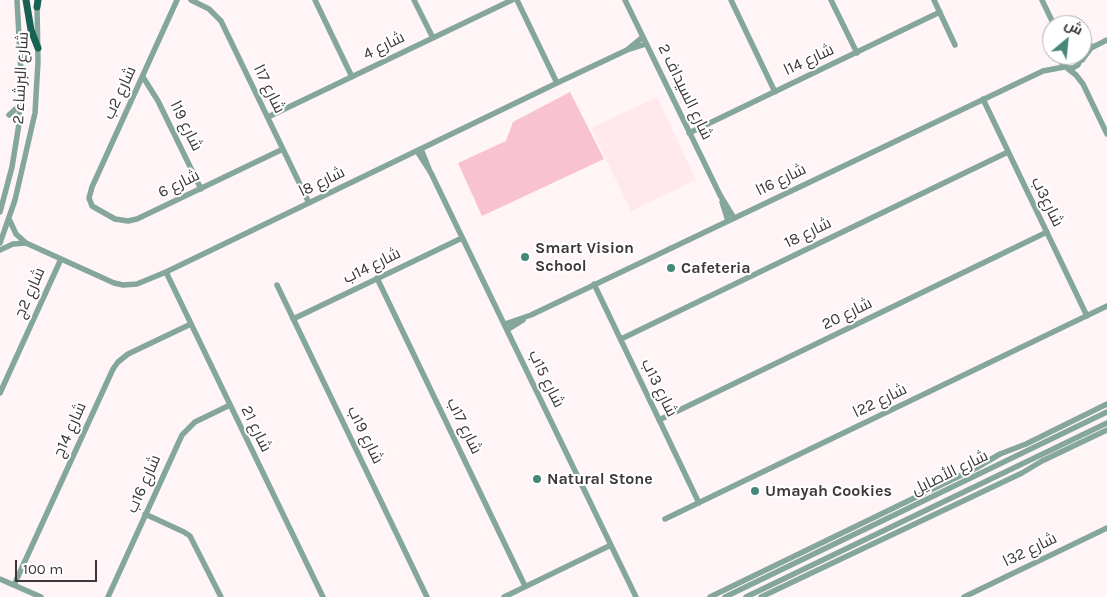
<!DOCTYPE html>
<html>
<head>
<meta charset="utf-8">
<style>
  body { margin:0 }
  #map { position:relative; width:1107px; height:597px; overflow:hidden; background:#fff4f6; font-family:Karla,Cairo,sans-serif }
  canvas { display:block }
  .north { position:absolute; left:1042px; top:15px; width:50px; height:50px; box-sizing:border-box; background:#fff; border:1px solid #b2afb0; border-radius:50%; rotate:28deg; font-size:14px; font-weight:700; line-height:20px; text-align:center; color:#3e3739 }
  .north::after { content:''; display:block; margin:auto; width:18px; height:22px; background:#458778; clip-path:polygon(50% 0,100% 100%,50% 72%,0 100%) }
  .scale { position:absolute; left:15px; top:560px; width:82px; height:22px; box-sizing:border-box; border:2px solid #3e3739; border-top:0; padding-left:6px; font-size:15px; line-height:18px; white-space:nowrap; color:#3e3739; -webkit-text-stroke:4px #fff; paint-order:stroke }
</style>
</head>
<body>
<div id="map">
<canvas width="1107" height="597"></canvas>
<div class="north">ش</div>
<div class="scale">100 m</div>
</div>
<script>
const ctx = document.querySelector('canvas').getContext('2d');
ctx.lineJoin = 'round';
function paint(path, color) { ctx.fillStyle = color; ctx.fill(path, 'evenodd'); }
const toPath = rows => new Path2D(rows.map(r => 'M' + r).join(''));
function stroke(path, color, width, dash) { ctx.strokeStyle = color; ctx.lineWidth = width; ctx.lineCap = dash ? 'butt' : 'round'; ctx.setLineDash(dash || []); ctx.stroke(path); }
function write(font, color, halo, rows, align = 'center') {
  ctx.font = font + ' Karla,Cairo,sans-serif'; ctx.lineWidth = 4; ctx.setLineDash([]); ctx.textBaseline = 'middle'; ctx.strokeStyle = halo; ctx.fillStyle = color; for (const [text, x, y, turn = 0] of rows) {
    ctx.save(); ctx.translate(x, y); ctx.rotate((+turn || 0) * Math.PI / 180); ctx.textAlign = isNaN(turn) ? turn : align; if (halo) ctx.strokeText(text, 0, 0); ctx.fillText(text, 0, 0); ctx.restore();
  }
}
paint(toPath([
  [657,97,696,180,631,211,591,128]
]), '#ffe9ee');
paint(toPath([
  [570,92,604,159,482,216,458,163,506,141,513,122]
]), '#f8c2d1');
stroke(toPath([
  [177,0,92,187,89,198,92,206,115,219,128,221,137,219,283,149],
  [191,0,209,9,221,21,309,203],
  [315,0,352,77],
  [414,0,433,38],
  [517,0,557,83],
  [625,0,720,195,734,218],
  [731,0,775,92],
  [831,0,857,53],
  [934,0,955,45],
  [1042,0,1054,25],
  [1082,48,1092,46],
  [627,50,643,37],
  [1060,55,1062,64,1076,75,1083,84,1107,134],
  [1082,60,1091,48,1107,40],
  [1067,68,1073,68,1078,65,1082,56],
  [143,77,158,101,201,189],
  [983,99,1087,316],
  [9,115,20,105],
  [268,117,512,0],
  [689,133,940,12],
  [421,149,429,169],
  [417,151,431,173,636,597],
  [722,202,728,221],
  [0,212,12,167,19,124,21,73,17,0],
  [9,219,16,234,26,243,114,283,123,285,137,284,166,272,557,83,627,50,646,44],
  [0,243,15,200,35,113,38,62,37,5],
  [0,250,13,244,26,243],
  [166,272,323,597],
  [377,278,525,586],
  [594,284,699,503],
  [277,285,427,597],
  [293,319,462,238],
  [505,324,531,315,1043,71,1064,67],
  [507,330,523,320],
  [621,339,1008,152],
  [0,393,61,259],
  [659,420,1047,232],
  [145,514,184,532,190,536,221,597],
  [665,519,1107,306],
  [0,579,41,597],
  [14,585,113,369,118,362,128,354,191,324],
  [108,597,182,435,195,422,230,405],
  [504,597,611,545],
  [710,597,976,468,1000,454,1026,444,1107,404],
  [725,597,1107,412],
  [746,597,1107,423],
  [761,597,1022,473,1042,461,1107,430],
  [964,597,1107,528]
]), '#84a69d', 5.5);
stroke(toPath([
  [26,0,31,30,38,48],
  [37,7,38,0]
]), '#186254', 7);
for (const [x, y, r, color] of [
  [525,257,5,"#458778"],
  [671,268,5,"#458778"],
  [537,479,5,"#458778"],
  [755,491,5,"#458778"]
]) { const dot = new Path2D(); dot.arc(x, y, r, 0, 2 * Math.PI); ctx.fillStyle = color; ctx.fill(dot); stroke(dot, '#fff', 2); }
write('16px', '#3e3739', '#fff', [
  ["شارع 4",384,46,-26],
  ["شارع 14ا",809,60,-25],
  ["شارع البرشاء 2",21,78,-87],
  ["شارع 17ا",269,89,64],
  ["شارع السيداف 2",685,92,64],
  ["شارع 2ب",120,93,-65],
  ["شارع 19ا",186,126,64],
  ["شارع 16ا",781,180,-26],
  ["شارع 8ا",322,182,-26],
  ["شارع 6",179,184,-26],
  ["شارع3ب",1047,202,64],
  ["شارع 18",808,233,-26],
  ["شارع 14ب",372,266,-26],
  ["شارع 2ج",30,293,-66],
  ["شارع 20",847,314,-26],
  ["شارع 15ب",546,379,64],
  ["شارع 13ب",659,388,64],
  ["شارع 22ا",880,401,-26],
  ["شارع 17ب",464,426,64],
  ["شارع 21",256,429,64],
  ["شارع 14ج",70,430,-66],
  ["شارع 19ب",365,435,64],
  ["شارع الأصايل",950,473,-26],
  ["شارع 16ب",144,484,-66],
  ["شارع 32ا",1030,550,-26]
]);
write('bold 16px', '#3e3739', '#fff', [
  ["Smart Vision",535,248],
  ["School",535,266],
  ["Cafeteria",681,268],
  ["Natural Stone",547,479],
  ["Umayah Cookies",765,491]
], 'left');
</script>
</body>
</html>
